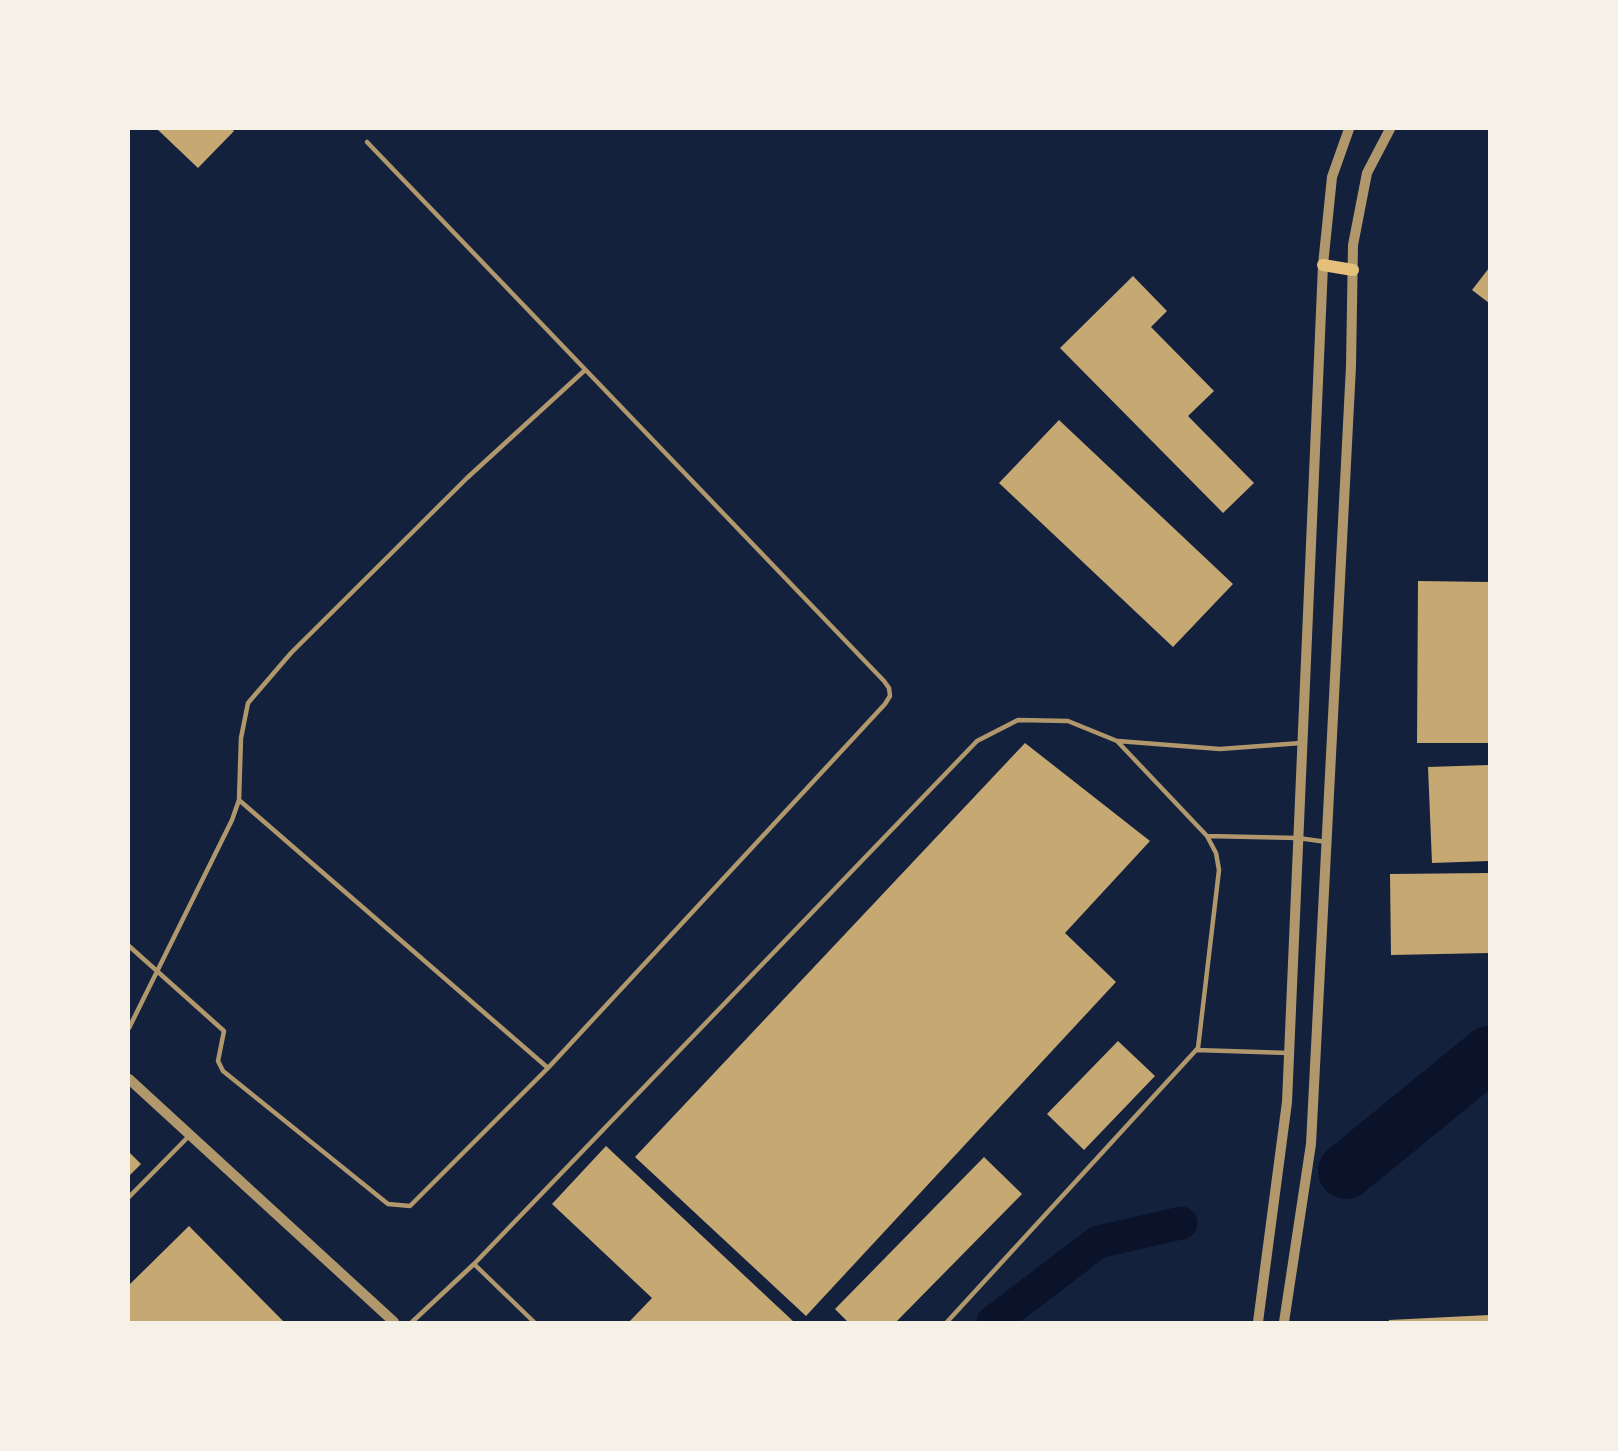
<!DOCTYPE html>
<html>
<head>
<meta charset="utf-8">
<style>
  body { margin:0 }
  #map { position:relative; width:1618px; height:1451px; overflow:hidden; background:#14213d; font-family:Overpass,sans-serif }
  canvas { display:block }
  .frame { position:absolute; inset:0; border:130px solid #f6f1e7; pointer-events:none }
</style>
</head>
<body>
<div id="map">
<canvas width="1618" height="1451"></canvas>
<div class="frame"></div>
</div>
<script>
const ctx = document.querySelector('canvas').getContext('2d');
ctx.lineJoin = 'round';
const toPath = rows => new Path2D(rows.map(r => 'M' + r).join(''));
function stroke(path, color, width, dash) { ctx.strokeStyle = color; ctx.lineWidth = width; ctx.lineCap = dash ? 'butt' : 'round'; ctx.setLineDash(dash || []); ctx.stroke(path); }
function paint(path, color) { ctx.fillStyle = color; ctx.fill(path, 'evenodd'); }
stroke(toPath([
  [993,1322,1098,1242,1181,1223]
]), '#0b132b', 33);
stroke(toPath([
  [1346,1171,1489,1054]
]), '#0b132b', 56);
paint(toPath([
  [157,129,232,129,234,131,198,168],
  [1489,268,1489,303,1472,290],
  [1133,276,1167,311,1151,327,1214,391,1188,416,1254,483,1223,513,1060,348],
  [1059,420,1233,584,1173,647,999,483],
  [1418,581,1489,582,1489,743,1417,743],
  [1025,743,1150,841,1065,933,1116,982,806,1316,635,1157],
  [1489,765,1489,861,1432,863,1428,767],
  [1489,873,1489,953,1391,955,1390,874],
  [1118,1041,1155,1076,1084,1150,1047,1114],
  [606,1146,794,1322,629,1322,652,1298,552,1204],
  [129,1152,141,1164,129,1176],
  [984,1157,1022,1194,896,1322,848,1322,835,1309],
  [189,1226,284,1322,129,1322,129,1285],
  [1489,1315,1489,1322,1389,1322,1389,1320]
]), '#c6a872');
stroke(toPath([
  [1118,741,1220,749,1301,743],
  [239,800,548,1068,885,704,890,696,889,688,884,681,367,142],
  [1207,836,1298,838,1327,842],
  [129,946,224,1031,218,1061,223,1071,388,1204,410,1206,548,1068],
  [129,1028,232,820,239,800,241,738,248,703,291,653,467,478,584,371],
  [1196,1050,1289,1053],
  [129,1197,189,1136],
  [412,1322,474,1264],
  [534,1322,474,1264,977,741,1018,720,1068,721,1117,741,1207,836,1216,853,1219,870,1198,1048,947,1322]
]), '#b1986c', 4.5);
stroke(toPath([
  [129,1079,394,1322],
  [1258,1322,1287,1102,1323,265,1332,177,1349,129],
  [1284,1322,1311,1144,1351,366,1353,245,1367,173,1390,129]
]), '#b1986c', 10);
stroke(toPath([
  [1323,265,1353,270]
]), '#e5c07b', 12);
</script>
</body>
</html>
